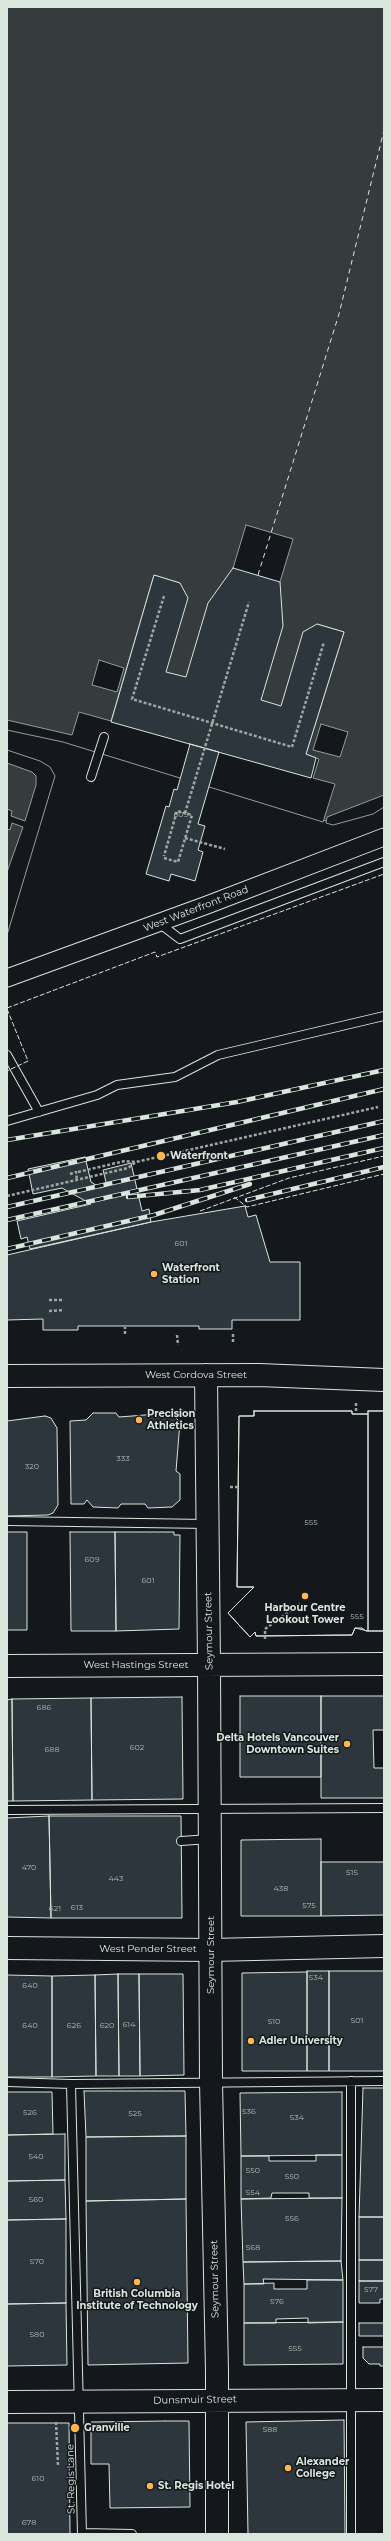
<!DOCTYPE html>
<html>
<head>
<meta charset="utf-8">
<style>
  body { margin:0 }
  #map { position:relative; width:391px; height:2541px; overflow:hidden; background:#14181c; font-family:Montserrat,sans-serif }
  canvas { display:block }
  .frame { position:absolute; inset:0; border:8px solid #d8e6dc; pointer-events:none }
</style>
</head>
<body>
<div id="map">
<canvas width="391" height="2541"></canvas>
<div class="frame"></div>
</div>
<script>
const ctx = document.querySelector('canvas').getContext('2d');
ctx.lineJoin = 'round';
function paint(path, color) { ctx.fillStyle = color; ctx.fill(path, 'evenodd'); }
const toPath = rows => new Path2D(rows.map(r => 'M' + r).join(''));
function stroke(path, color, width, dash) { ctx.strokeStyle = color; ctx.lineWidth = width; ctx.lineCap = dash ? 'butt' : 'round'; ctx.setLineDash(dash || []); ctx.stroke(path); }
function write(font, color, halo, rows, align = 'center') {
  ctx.font = font + ' Montserrat,sans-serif'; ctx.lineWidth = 3; ctx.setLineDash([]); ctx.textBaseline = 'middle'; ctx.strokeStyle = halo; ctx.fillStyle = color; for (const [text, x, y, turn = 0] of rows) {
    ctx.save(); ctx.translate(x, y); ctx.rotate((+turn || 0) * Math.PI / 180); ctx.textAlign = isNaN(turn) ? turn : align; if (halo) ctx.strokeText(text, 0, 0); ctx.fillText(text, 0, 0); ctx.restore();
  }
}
const water = toPath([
  [7,7,384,7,384,805,333,823,64,740,7,728,7,7],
  [7,752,48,769,7,933,7,752]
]);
paint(water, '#363b3e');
stroke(water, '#939e99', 1);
const pier = toPath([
  [246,525,293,539,243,704,289,718,317,624,344,632,306,754,319,759,313,778,335,784,323,822,63,742,7,730,7,720,72,735,79,712,111,721,154,575,180,583,152,678,196,691,246,525],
  [99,660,124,668,117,692,92,685,99,660],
  [321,724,348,732,340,757,313,750,321,724],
  [7,750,40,761,50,767,55,776,7,935,7,872,23,827,12,823,10,830,7,829,7,809,12,811,11,816,25,821,36,785,36,776,32,772,7,763,7,750],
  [384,795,384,807,373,814,333,825,326,823,327,817,384,795]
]);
paint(pier, '#14181c');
stroke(pier, '#939e99', 1);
stroke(toPath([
  [258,575,339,314,384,130]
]), '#d8e6dc', 1, [5, 4]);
const building = toPath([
  [233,568,280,582,283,626,261,700,281,706,303,632,317,624,344,632,306,754,316,758,311,778,111,722,154,575,180,583,188,598,166,672,186,677,208,603,233,568],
  [190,744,219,752,198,824,205,826,198,850,203,852,195,881,171,874,169,881,146,874,166,806,169,807,174,789,177,790,190,744],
  [85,1157,91,1182,100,1188,107,1186,103,1170,131,1163,142,1211,149,1209,151,1222,30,1249,27,1237,21,1239,17,1221,91,1204,62,1188,33,1194,28,1169,85,1157],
  [245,1206,248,1217,256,1215,270,1262,300,1262,300,1320,232,1320,232,1329,199,1329,199,1326,78,1326,78,1330,43,1330,43,1319,7,1320,7,1255,151,1222,245,1206],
  [254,1411,352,1411,352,1414,368,1414,368,1631,355,1628,352,1635,256,1636,255,1632,250,1637,228,1613,254,1587,237,1587,239,1416,254,1416,254,1411],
  [254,1411,352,1411,352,1414,368,1414,368,1411,384,1411,384,1631,366,1631,362,1628,355,1628,352,1635,256,1636,255,1632,250,1637,228,1613,254,1587,237,1587,239,1416,254,1416,254,1411],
  [368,1411,384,1411,384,1631,368,1631,368,1411],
  [93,1413,116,1413,119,1417,171,1413,180,1422,176,1471,180,1474,180,1500,172,1507,148,1508,145,1504,121,1504,118,1508,93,1507,87,1500,84,1504,71,1504,70,1421,86,1420,93,1413],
  [45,1416,51,1418,57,1428,58,1505,53,1513,48,1515,7,1516,7,1421,45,1416],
  [7,1532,27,1532,27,1630,7,1630,7,1532],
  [70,1532,115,1532,116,1631,71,1631,70,1532],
  [115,1532,174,1532,174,1535,180,1535,179,1629,116,1631,115,1532],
  [240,1696,321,1696,321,1777,240,1777,240,1696],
  [321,1696,384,1696,384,1730,373,1730,374,1768,384,1768,384,1798,321,1798,321,1696],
  [182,1697,183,1799,92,1800,91,1698,182,1697],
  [91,1698,92,1800,13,1801,12,1699,91,1698],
  [12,1699,13,1801,7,1801,7,1700,12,1699],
  [49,1816,51,1918,7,1917,7,1818,49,1816],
  [49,1816,181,1816,182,1918,51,1918,49,1816],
  [321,1839,321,1916,241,1916,241,1840,321,1839],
  [321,1862,384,1862,384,1915,321,1916,321,1862],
  [307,1971,329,1971,329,2071,307,2071,307,1971],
  [329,1971,384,1971,384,2071,329,2071,329,1971],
  [307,1972,307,2071,242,2071,242,1973,307,1972],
  [118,1974,139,1974,140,2076,119,2076,118,1974],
  [118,1974,119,2076,96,2076,95,1975,118,1974],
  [139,1974,183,1974,184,2075,140,2076,139,1974],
  [7,1975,52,1976,52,2077,7,2077,7,1975],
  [95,1975,96,2076,52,2077,52,1976,95,1975],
  [363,2088,384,2088,384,2217,359,2217,363,2088],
  [84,2091,185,2091,186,2136,86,2137,84,2091],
  [7,2092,52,2092,53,2134,7,2135,7,2092],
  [342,2092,342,2155,241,2156,240,2093,342,2092],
  [65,2134,65,2180,7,2181,7,2135,65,2134],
  [186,2136,186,2199,86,2201,86,2137,186,2136],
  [316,2155,342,2155,342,2198,309,2198,309,2193,272,2193,271,2198,241,2199,241,2156,269,2156,269,2161,316,2161,316,2155],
  [65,2180,66,2219,7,2220,7,2181,65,2180],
  [342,2198,341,2261,243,2262,241,2199,342,2198],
  [186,2199,188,2363,88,2365,86,2201,186,2199],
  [359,2217,384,2217,384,2260,359,2260,359,2217],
  [66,2219,66,2303,7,2304,7,2220,66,2219],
  [359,2260,384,2260,384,2281,359,2281,359,2260],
  [341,2261,343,2280,263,2279,264,2284,244,2284,243,2262,341,2261],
  [307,2280,343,2280,343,2322,308,2323,308,2318,276,2319,276,2323,244,2323,244,2284,274,2283,274,2289,307,2289,307,2280],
  [359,2281,384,2281,384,2299,380,2299,380,2303,359,2303,359,2281],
  [66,2303,67,2365,7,2366,7,2304,66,2303],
  [343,2322,343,2364,244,2365,244,2323,343,2322],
  [359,2323,384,2323,384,2336,359,2336,359,2323],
  [363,2347,384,2347,384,2366,380,2366,380,2364,369,2364,363,2358,363,2347],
  [344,2420,345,2534,248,2534,246,2422,344,2420],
  [165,2421,189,2421,190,2507,110,2508,109,2464,91,2464,91,2422,165,2421],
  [7,2423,69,2423,70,2534,7,2534,7,2423]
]);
paint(building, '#2c363c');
stroke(building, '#d8e6dc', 1);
const service = toPath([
  [91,777,104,737],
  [159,923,180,939,384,862],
  [7,1055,39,1112],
  [7,1121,97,1095,117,1085,175,1077,218,1055,384,1016],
  [7,1521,207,1524],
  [7,1810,384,1808],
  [181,1841,210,1839],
  [7,2082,71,2084,384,2081],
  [71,2084,82,2534],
  [82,2533,132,2534],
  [351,2534,351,2081]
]);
const minor = toPath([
  [7,978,207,905,384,837]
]);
const secondary = toPath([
  [206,1375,209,1665],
  [7,1376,259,1375,384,1380],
  [7,1948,211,1950,384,1946]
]);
const primary = toPath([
  [209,1665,211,2082,217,2371,217,2534],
  [7,1666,384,1664],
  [7,2402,384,2400]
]);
stroke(service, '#d8e6dc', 10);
stroke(minor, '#d8e6dc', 19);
stroke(secondary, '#d8e6dc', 24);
stroke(primary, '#d8e6dc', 24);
stroke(toPath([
  [164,596,132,699,292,747,324,642],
  [185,813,249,602],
  [185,838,225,849],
  [164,858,178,862,192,815,177,811,164,856],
  [78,1172,125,1161,136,1162],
  [70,1174,76,1172,77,1180],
  [7,1196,128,1168,136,1162,378,1107],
  [49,1300,64,1300],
  [49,1311,64,1310],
  [125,1334,125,1327],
  [233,1334,233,1344],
  [177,1335,178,1345],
  [356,1403,356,1414],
  [230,1487,238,1487],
  [265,1639,265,1629,300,1604],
  [56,2422,58,2465]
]), '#9da8a2', 2.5, [3, 2]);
stroke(service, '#14181c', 8);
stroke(minor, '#14181c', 17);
stroke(secondary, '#14181c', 22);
stroke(primary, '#14181c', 22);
const rail = toPath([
  [7,1140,237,1102,384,1070],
  [7,1178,384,1089],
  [128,1197,200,1190,384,1148],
  [247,1200,384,1167],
  [7,1207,384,1121],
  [7,1220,384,1135],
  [7,1249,154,1215,250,1184]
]);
stroke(rail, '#d8e6dc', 4.5);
stroke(rail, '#14181c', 3, [9]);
stroke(toPath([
  [7,1008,155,952,157,957,384,874],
  [7,1009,28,1061,7,1071],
  [234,1197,247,1207,384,1174],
  [200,1211,289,1178,384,1156]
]), '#d8e6dc', 1, [5, 2]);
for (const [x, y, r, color] of [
  [161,1156,5,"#ffb74d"],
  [154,1274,4,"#ffb74d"],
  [139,1420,4,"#ffb74d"],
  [305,1596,4,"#ffb74d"],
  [347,1744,4,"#ffb74d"],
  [251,2041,4,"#ffb74d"],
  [137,2282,4,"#ffb74d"],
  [75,2428,5,"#ffb74d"],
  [288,2468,4,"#ffb74d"],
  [150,2486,4,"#ffb74d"]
]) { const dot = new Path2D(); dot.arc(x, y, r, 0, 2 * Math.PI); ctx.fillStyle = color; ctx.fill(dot); stroke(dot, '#14181c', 1.5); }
write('8px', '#adbab4', null, [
  ["609",181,815],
  ["601",181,1244],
  ["333",123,1459],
  ["320",32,1467],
  ["555",311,1523],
  ["609",92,1560],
  ["601",148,1581],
  ["555",357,1617],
  ["686",44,1708],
  ["602",137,1748],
  ["688",52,1750],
  ["470",29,1868],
  ["515",352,1873],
  ["443",116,1879],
  ["438",281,1889],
  ["575",309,1906],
  ["613",77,1908],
  ["621",55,1909],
  ["534",316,1978],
  ["640",30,1986],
  ["501",357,2021],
  ["510",274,2022],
  ["614",129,2025],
  ["640",30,2026],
  ["626",74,2026],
  ["620",107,2026],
  ["536",249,2112],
  ["526",30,2113],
  ["525",135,2114],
  ["534",297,2118],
  ["540",36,2157],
  ["550",253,2171],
  ["550",292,2177],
  ["554",253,2193],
  ["560",36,2200],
  ["556",292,2219],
  ["568",253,2248],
  ["570",37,2262],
  ["577",371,2290],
  ["576",277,2302],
  ["580",37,2335],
  ["555",295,2349],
  ["588",270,2430],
  ["610",38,2479],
  ["678",29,2523]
]);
write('10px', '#d8e6dc', '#14181c', [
  ["West Waterfront Road",196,909,-21],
  ["West Cordova Street",196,1375],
  ["Seymour Street",209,1631,-91],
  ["West Hastings Street",136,1665],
  ["West Pender Street",148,1949],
  ["Seymour Street",211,1955,-90],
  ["Seymour Street",215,2279,-91],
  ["Dunsmuir Street",195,2400,-1],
  ["St. Regis Lane",71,2479,-91]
]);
write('bold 10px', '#d8e6dc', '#14181c', [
  ["Waterfront",170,1156],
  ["Waterfront",162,1268],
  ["Station",162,1280],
  ["Precision",147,1414],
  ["Athletics",147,1426],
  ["Harbour Centre",305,1608,"center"],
  ["Lookout Tower",305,1620,"center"],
  ["Delta Hotels Vancouver",339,1738,"right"],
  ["Downtown Suites",339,1750,"right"],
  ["Adler University",259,2041],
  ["British Columbia",137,2294,"center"],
  ["Institute of Technology",137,2306,"center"],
  ["Granville",84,2428],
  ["Alexander",296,2462],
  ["College",296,2474],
  ["St. Regis Hotel",158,2486]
], 'left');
</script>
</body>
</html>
